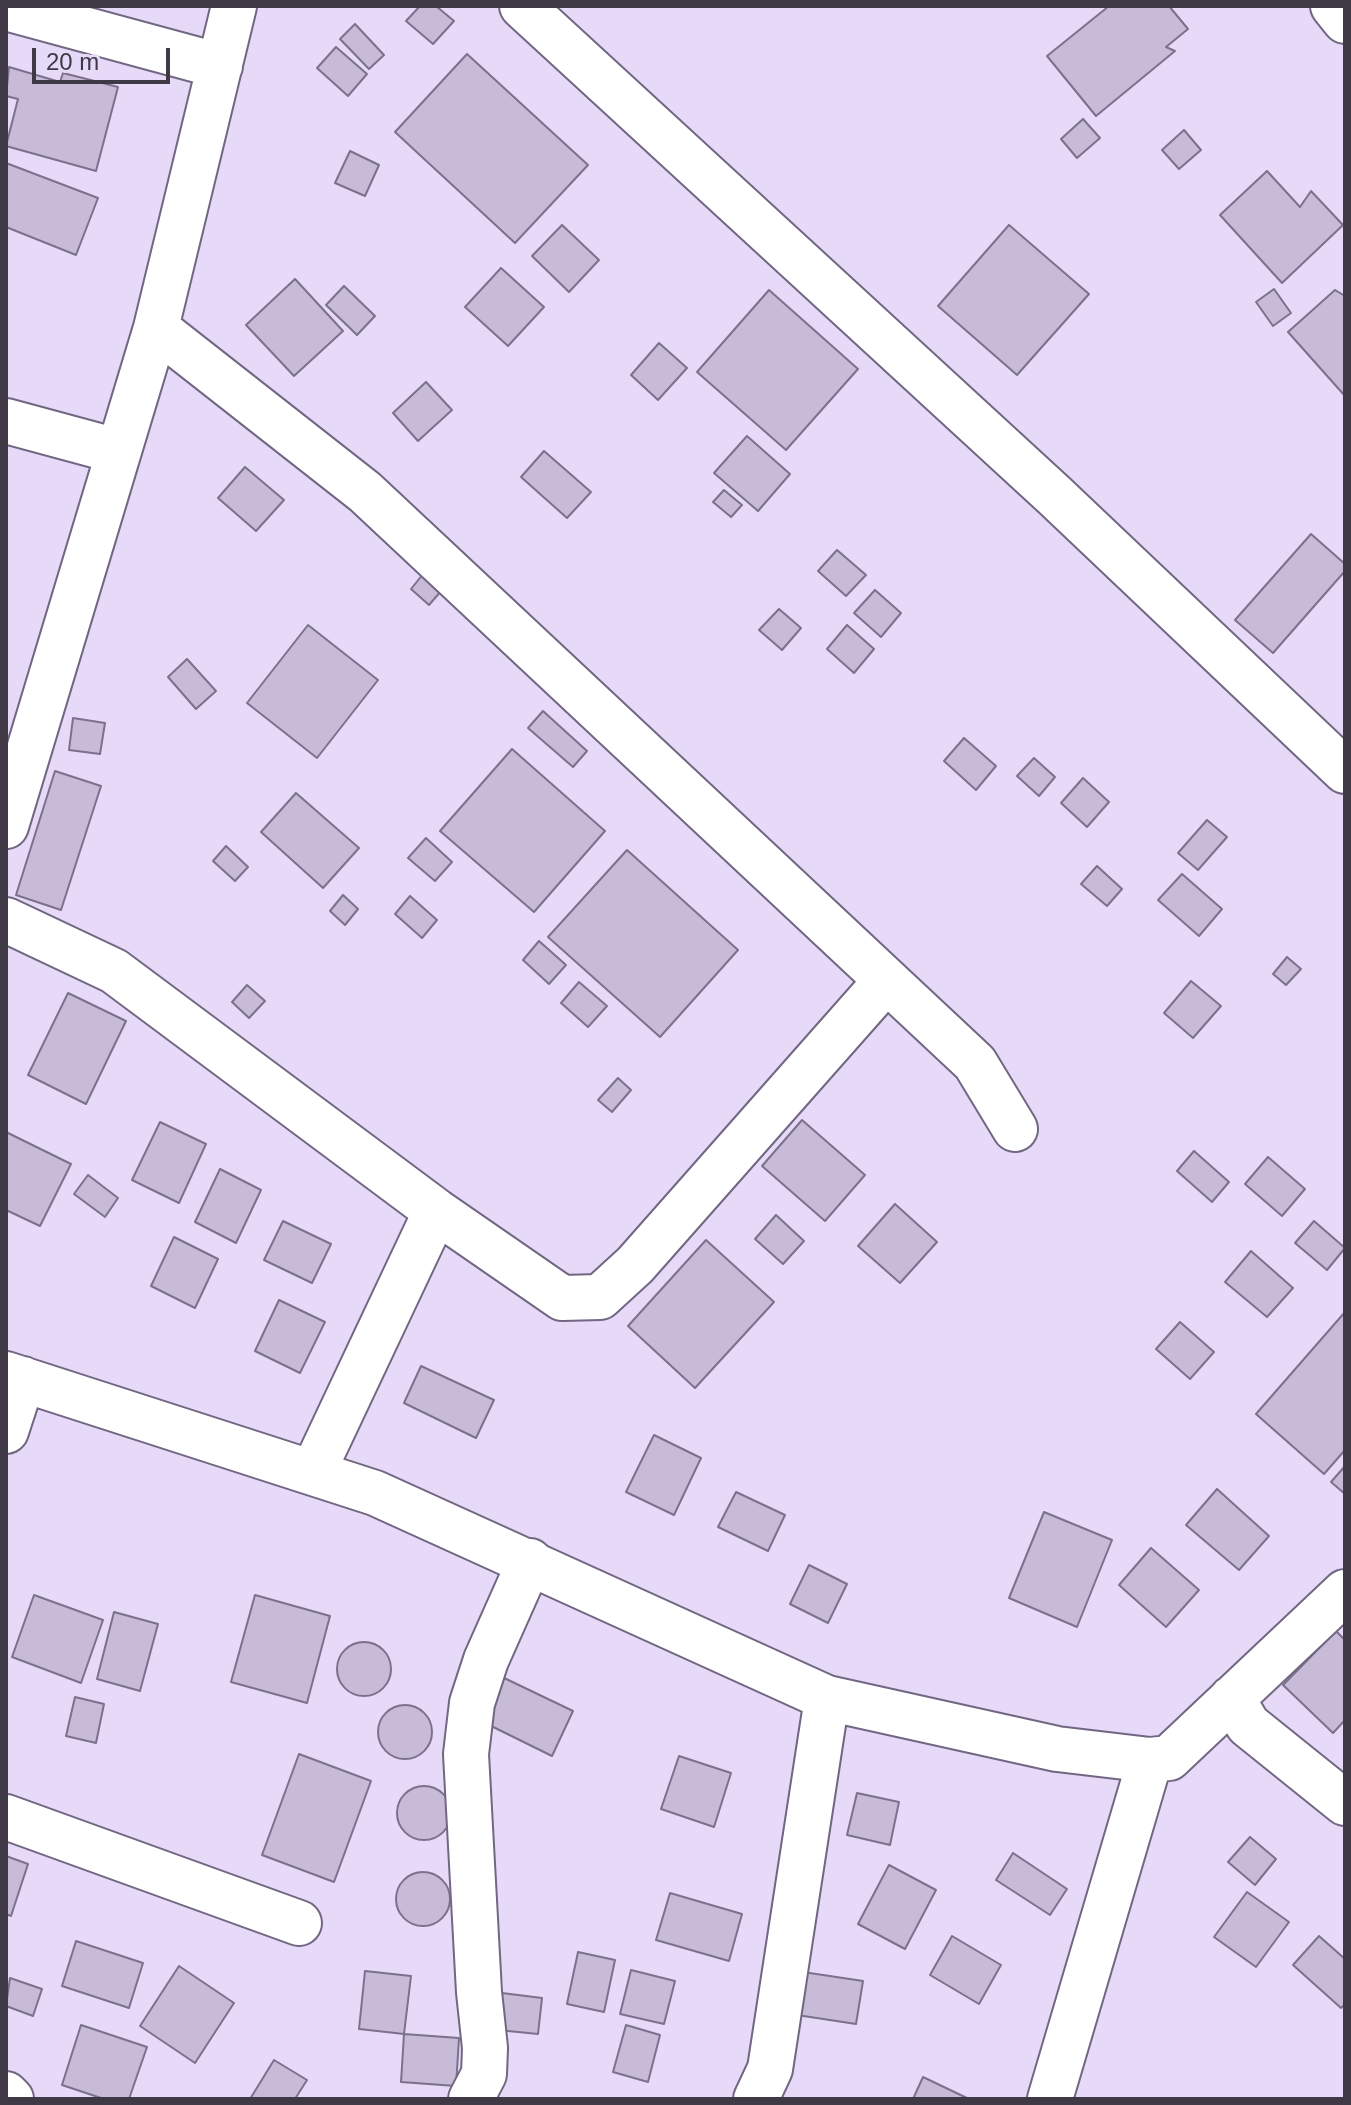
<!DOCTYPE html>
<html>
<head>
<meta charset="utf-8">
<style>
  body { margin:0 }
  #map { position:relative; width:1351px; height:2105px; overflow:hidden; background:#e6daf8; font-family:Helvetica,sans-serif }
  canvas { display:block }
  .frame { position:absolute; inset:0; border:8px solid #3e3945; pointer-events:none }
  .scale { position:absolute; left:32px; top:48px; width:138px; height:36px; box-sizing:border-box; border:4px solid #3e3945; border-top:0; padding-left:10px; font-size:24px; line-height:28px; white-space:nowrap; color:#3e3945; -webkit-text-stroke:6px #e6daf8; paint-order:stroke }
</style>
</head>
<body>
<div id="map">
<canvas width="1351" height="2105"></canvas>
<div class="frame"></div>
<div class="scale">20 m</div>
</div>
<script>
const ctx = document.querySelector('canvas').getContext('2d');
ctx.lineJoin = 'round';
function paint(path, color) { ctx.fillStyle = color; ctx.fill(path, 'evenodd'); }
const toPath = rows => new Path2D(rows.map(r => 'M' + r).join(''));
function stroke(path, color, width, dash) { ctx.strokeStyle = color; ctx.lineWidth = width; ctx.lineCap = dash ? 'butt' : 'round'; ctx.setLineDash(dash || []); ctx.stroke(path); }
const building = toPath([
  [420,6,436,6,454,21,433,44,406,21,420,6],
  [1109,6,1169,6,1188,29,1166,47,1175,51,1096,116,1047,56,1109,6],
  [355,24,384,55,369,69,340,39,355,24],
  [336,47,367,74,348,96,317,68,336,47],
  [467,54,588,165,515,243,395,132,467,54],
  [9,67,60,82,63,73,118,87,96,171,6,146,18,99,6,96,9,67],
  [1083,119,1100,138,1077,158,1061,139,1083,119],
  [1184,130,1201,150,1179,169,1162,150,1184,130],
  [350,151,379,165,365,196,335,183,350,151],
  [6,163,98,198,76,255,6,227,6,163],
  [1267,171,1300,207,1311,191,1343,225,1282,283,1220,215,1267,171],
  [562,225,599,260,569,292,532,256,562,225],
  [1009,225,1089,294,1017,375,938,306,1009,225],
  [501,268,544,307,508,346,465,307,501,268],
  [295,279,343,331,294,376,246,325,295,279],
  [344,286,375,316,357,335,326,305,344,286],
  [1274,289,1291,313,1273,326,1256,302,1274,289],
  [769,290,858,369,786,450,697,372,769,290],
  [1335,290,1345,296,1345,396,1288,332,1335,290],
  [659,343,687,368,658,400,631,375,659,343],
  [426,382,452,410,418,441,393,413,426,382],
  [747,436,790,474,758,511,714,473,747,436],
  [544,451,591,492,567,518,521,477,544,451],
  [245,467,284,500,256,531,218,498,245,467],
  [724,490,742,505,731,517,713,502,724,490],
  [1311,534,1345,564,1345,571,1273,653,1235,620,1311,534],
  [837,550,866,575,846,596,818,571,837,550],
  [423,574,442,590,429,605,411,589,423,574],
  [875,590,901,613,881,637,854,613,875,590],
  [779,609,801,628,782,650,759,630,779,609],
  [308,625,378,680,317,758,247,703,308,625],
  [847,625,874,649,854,673,827,649,847,625],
  [187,659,216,691,196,709,168,677,187,659],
  [543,711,587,751,573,767,528,728,543,711],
  [73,718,105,723,100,754,69,750,73,718],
  [964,738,996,766,976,790,944,761,964,738],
  [512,749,605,831,534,912,440,831,512,749],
  [1034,758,1055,777,1039,796,1017,776,1034,758],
  [55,771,101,786,61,910,16,895,55,771],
  [1083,778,1109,802,1087,827,1061,803,1083,778],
  [296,793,359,848,323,888,261,832,296,793],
  [1207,820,1227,837,1198,870,1178,853,1207,820],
  [426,838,452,862,435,881,408,858,426,838],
  [226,846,248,867,235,881,213,861,226,846],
  [627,850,738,950,660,1037,548,937,627,850],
  [1097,866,1122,889,1107,906,1081,884,1097,866],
  [1182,874,1222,909,1199,936,1158,900,1182,874],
  [343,895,358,909,345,925,330,911,343,895],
  [410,896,437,920,422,938,395,914,410,896],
  [539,941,566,965,549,984,523,960,539,941],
  [1287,957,1301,969,1286,985,1273,974,1287,957],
  [1191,981,1221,1006,1193,1038,1164,1013,1191,981],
  [579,982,607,1006,588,1027,561,1003,579,982],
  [247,985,265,1001,249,1018,232,1002,247,985],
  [68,993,126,1021,86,1104,28,1075,68,993],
  [618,1078,631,1090,612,1112,598,1100,618,1078],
  [802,1120,865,1175,825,1221,762,1166,802,1120],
  [160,1122,206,1144,179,1203,132,1180,160,1122],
  [6,1132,71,1164,40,1226,6,1210,6,1132],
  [1194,1151,1229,1182,1212,1202,1177,1171,1194,1151],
  [1268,1157,1305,1189,1282,1216,1245,1184,1268,1157],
  [220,1169,261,1190,236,1243,195,1222,220,1169],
  [88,1175,118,1198,105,1217,74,1194,88,1175],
  [895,1204,937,1242,900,1283,858,1246,895,1204],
  [776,1215,804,1241,783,1264,755,1239,776,1215],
  [283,1221,331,1244,312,1283,264,1260,283,1221],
  [1314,1221,1345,1248,1327,1270,1295,1243,1314,1221],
  [174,1237,218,1259,195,1308,151,1286,174,1237],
  [706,1240,774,1302,695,1388,628,1326,706,1240],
  [1251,1251,1293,1288,1267,1317,1225,1282,1251,1251],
  [279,1300,325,1322,300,1373,255,1351,279,1300],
  [1345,1312,1345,1450,1324,1474,1256,1414,1345,1312],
  [1180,1322,1214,1352,1190,1379,1156,1349,1180,1322],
  [421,1366,494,1400,476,1438,404,1403,421,1366],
  [654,1435,701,1458,674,1515,626,1492,654,1435],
  [1345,1466,1345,1494,1331,1482,1345,1466],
  [1217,1489,1269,1536,1239,1570,1186,1525,1217,1489],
  [736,1492,785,1515,768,1551,718,1527,736,1492],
  [1044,1512,1112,1540,1077,1627,1009,1598,1044,1512],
  [1151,1548,1199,1590,1166,1627,1119,1585,1151,1548],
  [809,1565,847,1584,828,1623,790,1604,809,1565],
  [34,1595,103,1620,81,1683,12,1657,34,1595],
  [255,1595,330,1616,307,1703,231,1682,255,1595],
  [114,1612,158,1624,140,1691,97,1679,114,1612],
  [1336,1631,1345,1640,1345,1720,1333,1733,1283,1685,1336,1631],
  '337 1669a27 27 0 1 1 54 0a27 27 0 1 1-54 0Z',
  [500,1676,573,1711,552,1756,479,1720,500,1676],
  [75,1697,104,1704,96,1743,66,1736,75,1697],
  '378 1732a27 27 0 1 1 54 0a27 27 0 1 1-54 0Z',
  [299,1754,371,1781,334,1882,262,1855,299,1754],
  [679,1756,731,1773,714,1827,661,1809,679,1756],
  '397 1813a27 27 0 1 1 54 0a27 27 0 1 1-54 0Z',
  [857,1793,899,1802,890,1845,847,1835,857,1793],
  [1250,1837,1276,1859,1255,1885,1228,1862,1250,1837],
  [1013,1853,1067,1889,1050,1915,996,1880,1013,1853],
  [6,1856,28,1864,11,1916,6,1914,6,1856],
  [889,1865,936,1890,905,1949,858,1924,889,1865],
  '396 1899a27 27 0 1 1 54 0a27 27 0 1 1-54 0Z',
  [1247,1892,1289,1922,1256,1967,1214,1937,1247,1892],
  [670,1893,742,1914,729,1961,656,1940,670,1893],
  [952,1936,1001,1965,979,2004,930,1975,952,1936],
  [1319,1936,1345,1959,1345,2004,1341,2008,1293,1965,1319,1936],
  [76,1941,143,1963,129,2008,62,1986,76,1941],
  [578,1952,615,1960,604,2012,567,2004,578,1952],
  [179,1966,234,2003,195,2063,140,2026,179,1966],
  [631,1970,675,1981,664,2024,620,2014,631,1970],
  [365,1971,411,1976,404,2034,359,2029,365,1971],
  [803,1972,863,1981,856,2024,797,2015,803,1972],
  [10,1978,42,1989,33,2016,6,2006,10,1978],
  [502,1993,542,1998,538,2034,498,2030,502,1993],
  [81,2025,147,2047,129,2099,104,2099,62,2085,81,2025],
  [626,2025,660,2035,648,2082,613,2072,626,2025],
  [404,2034,459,2038,456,2086,401,2082,404,2034],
  [274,2060,307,2080,295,2099,250,2099,274,2060],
  [923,2077,969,2099,913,2099,923,2077]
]);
paint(building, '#c7bbd8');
stroke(building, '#7c718c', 2);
const street = toPath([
  [522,6,1054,495,1345,771],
  [1333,6,1345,21],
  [6,8,220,66],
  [156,328,365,492,975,1063,1015,1129],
  [6,421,117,451],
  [6,826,156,328,234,6],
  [6,920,114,971,436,1211,562,1298,600,1297,635,1265,885,982],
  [6,1374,375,1493,827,1698,1057,1749,1150,1760,1169,1758,1345,1592],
  [6,1431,23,1379],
  [313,1472,436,1211],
  [1232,1698,1248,1725,1345,1803],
  [6,1817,299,1923],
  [6,2094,11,2099],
  [471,2099,484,2074,485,2048,479,1992,466,1754,472,1703,486,1660,530,1561],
  [756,2099,770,2069,827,1698],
  [1050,2099,1150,1760]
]);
stroke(street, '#726782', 48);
stroke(street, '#fff', 44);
</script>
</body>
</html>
